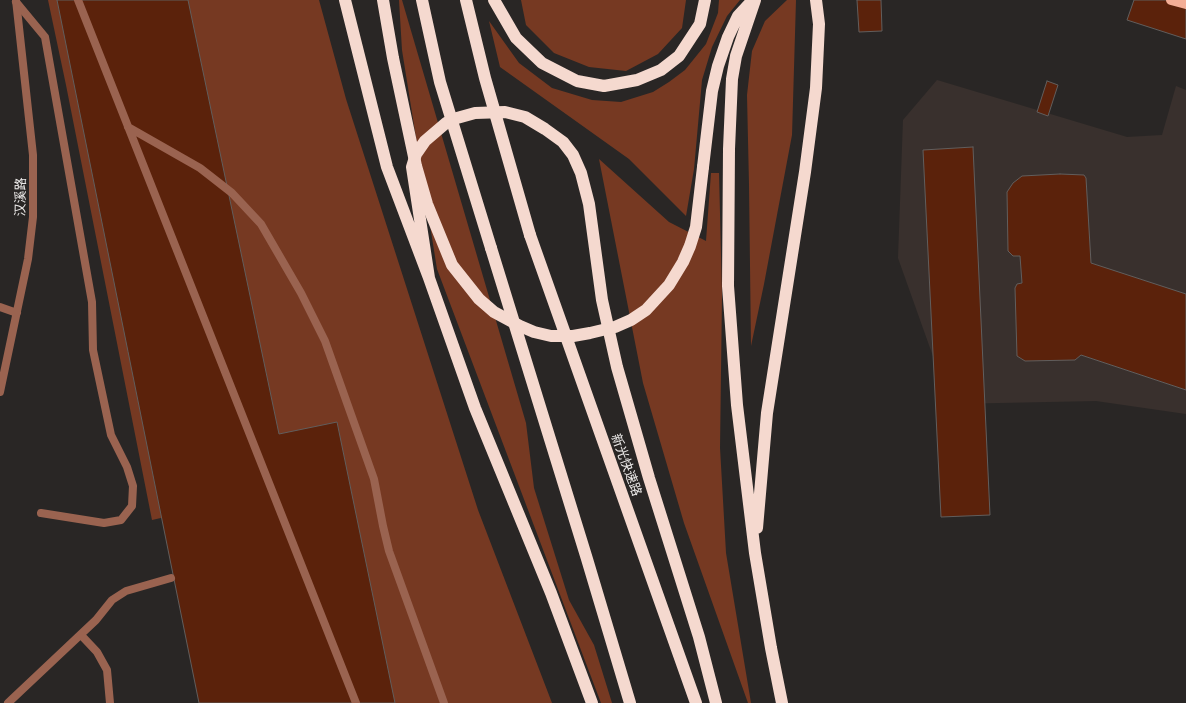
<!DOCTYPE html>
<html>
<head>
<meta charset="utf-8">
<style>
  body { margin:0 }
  canvas { display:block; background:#292625 }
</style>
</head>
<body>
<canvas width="1186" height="703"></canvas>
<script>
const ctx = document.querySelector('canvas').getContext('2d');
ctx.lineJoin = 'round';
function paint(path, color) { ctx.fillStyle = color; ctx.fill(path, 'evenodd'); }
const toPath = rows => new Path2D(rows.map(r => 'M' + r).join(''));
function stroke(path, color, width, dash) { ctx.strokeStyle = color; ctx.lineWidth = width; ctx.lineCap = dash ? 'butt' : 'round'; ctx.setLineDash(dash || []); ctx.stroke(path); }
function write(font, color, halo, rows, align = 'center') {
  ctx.font = font + ' Cabin,"Noto Sans SC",sans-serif'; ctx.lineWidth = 3.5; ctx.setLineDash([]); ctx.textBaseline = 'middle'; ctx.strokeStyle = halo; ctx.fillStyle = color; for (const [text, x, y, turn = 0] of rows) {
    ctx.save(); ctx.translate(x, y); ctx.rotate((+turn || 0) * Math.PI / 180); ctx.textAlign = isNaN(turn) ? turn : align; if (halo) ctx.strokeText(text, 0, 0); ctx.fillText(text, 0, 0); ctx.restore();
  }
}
paint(toPath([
  [937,80,1127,137,1162,135,1176,86,1186,90,1186,414,1096,401,950,404,898,258,903,120]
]), '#39302d');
paint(toPath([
  [48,0,319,0,346,99,478,510,552,703,270,703,226,503,152,520,66,85],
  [399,0,402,0,526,423,534,488,569,600,594,645,612,703,601,703,437,269,402,50],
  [521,0,686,0,682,28,658,54,626,71,589,67,554,53,526,25],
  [719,0,740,0,727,16,712,47,702,80,694,169,686,216,629,159,500,67,489,21,519,63,552,88,592,100,621,102,653,92,669,82,685,70,706,44,718,13],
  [787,0,796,0,792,135,764,284,751,346,749,184,747,95,752,51,765,21],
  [599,159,669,222,706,241,711,173,719,173,722,295,720,448,726,553,751,703,748,703,684,523,643,383]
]), '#763922');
const building = toPath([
  [57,0,188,0,279,434,337,422,395,703,199,703,57,0],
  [857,0,881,0,882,31,859,32,857,0],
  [1134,0,1186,0,1186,39,1127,20,1134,0],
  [1047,81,1058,85,1048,116,1037,112,1047,81],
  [973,147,990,515,941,517,923,150,973,147],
  [1060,174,1084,175,1086,178,1091,263,1186,294,1186,390,1081,355,1075,360,1025,361,1017,356,1015,288,1017,284,1022,283,1020,256,1013,256,1008,251,1007,192,1013,183,1022,176,1060,174]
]);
paint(building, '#5b220b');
stroke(building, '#615e5d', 1);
stroke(toPath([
  [16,2,45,37,92,302,93,350,111,435,127,467,133,486,132,506,121,520,104,523,41,513],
  [81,635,97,652,107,670,110,703],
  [8,703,96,620,112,600,126,591,171,578]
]), '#9a6350', 8);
stroke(toPath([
  [78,0,356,703],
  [128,127,200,168,232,193,261,224,301,293,325,341,374,479,383,526,389,551,444,703],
  [0,307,17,313],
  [0,392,28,259,33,217,33,155,16,0]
]), '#9a6350', 8);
stroke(toPath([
  [1171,0,1186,4]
]), '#f3ae96', 10);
stroke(toPath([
  [345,0,387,167,429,278,475,408,551,593,592,703],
  [494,0,516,38,542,63,577,81,604,86,637,80,661,70,679,56,700,24,705,0],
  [755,0,736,56,732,79,729,149,728,286,737,405,755,553,771,648,782,703],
  [703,167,712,91,718,66,728,37,738,16,752,1],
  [530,235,696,703],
  [491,248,587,559,630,703],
  [429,278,412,167,416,154,425,141,446,123,457,118,475,113,505,112,525,117,545,129,563,142,573,155,581,173,589,204,602,300,617,367,649,478,699,637,716,703],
  [757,528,767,413,805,172,816,88,819,24,816,0]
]), '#f5d9cf', 12);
stroke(toPath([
  [383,0,393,58,416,166,427,204,452,265,479,299,494,312,520,326,534,332,551,336,573,336,590,333,615,327,631,320,646,310,669,285,683,262,690,246,696,227,703,167],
  [422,0,440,82,491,248],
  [466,0,485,78,530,235]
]), '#f5d9cf', 12);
write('13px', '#edebea', '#292625', [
  ["汉溪路",21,197,-89],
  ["新光快速路",626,465,70]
]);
</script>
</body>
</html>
